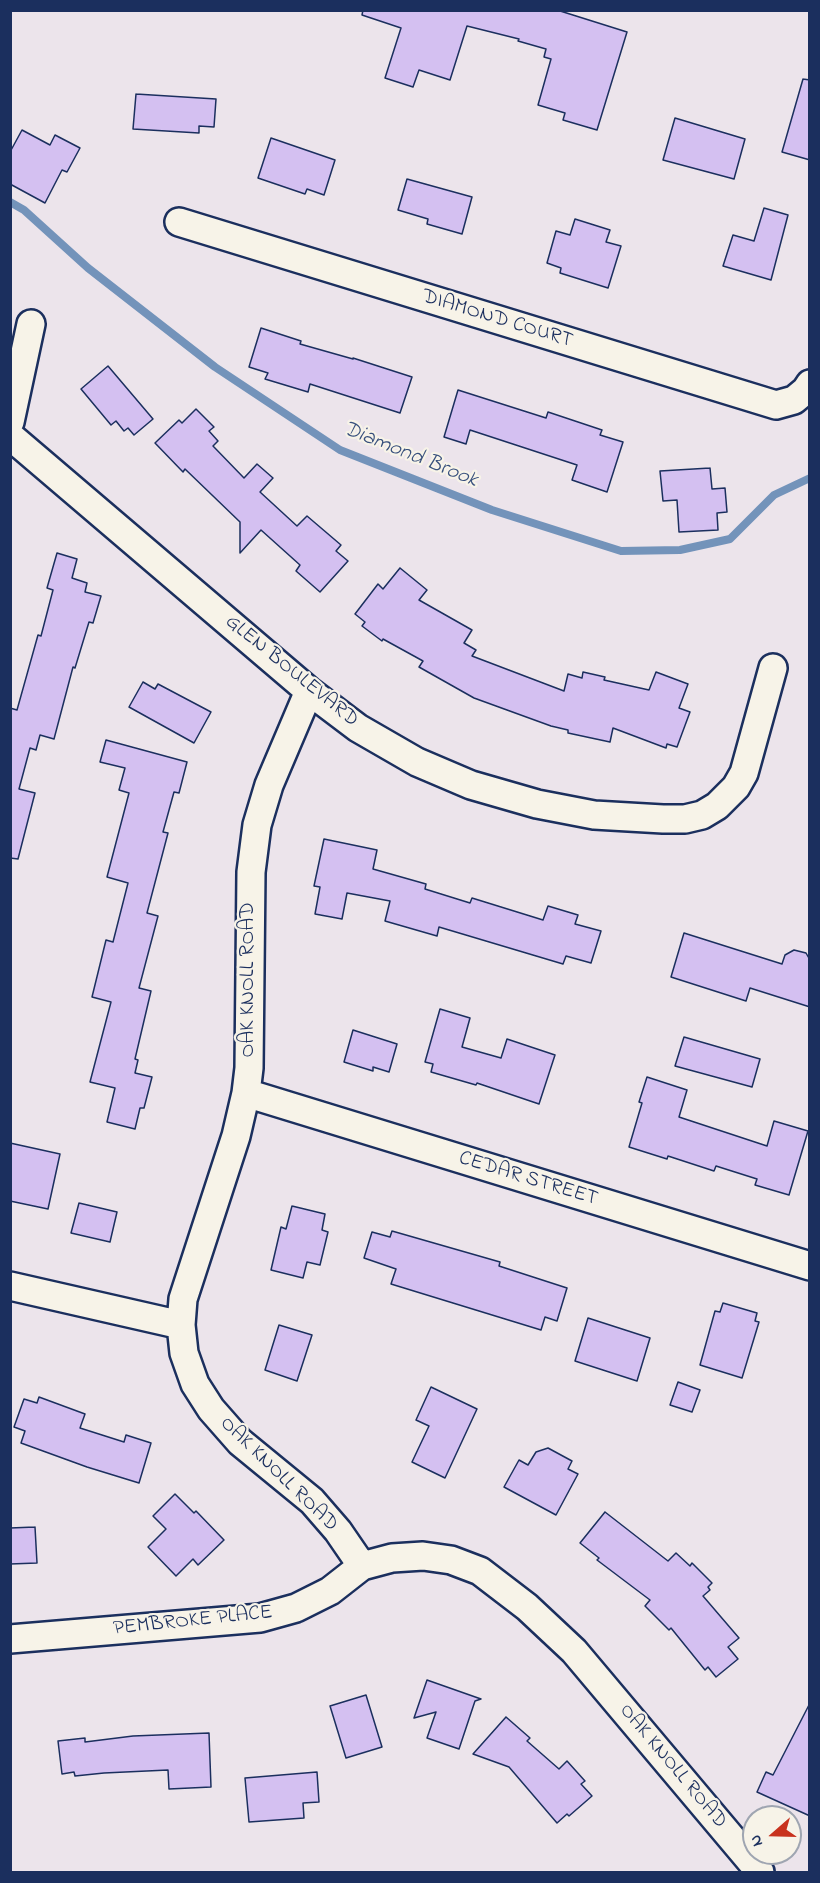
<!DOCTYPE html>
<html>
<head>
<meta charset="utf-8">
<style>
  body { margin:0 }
  #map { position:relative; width:820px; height:1883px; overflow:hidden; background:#ece4eb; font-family:"Indie Flower",sans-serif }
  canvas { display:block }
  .frame { position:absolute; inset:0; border:12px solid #1b2f5e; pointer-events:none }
  .north { position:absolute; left:742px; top:1805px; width:60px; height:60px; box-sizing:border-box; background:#f7f3e8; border:2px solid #9fa5b1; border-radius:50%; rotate:250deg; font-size:16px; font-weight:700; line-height:24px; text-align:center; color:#1b2f5e }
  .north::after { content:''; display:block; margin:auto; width:21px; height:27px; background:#c8321e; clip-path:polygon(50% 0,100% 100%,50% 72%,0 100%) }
</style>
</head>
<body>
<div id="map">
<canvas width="820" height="1883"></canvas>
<div class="frame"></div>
<div class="north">N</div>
</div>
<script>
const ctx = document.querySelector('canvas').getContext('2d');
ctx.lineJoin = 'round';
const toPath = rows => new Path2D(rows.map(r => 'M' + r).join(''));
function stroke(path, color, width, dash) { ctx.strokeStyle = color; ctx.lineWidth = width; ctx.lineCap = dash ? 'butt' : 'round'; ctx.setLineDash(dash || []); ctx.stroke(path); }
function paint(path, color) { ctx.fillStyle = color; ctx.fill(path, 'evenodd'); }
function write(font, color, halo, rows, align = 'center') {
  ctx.font = font + ' "Indie Flower",sans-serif'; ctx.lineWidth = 4.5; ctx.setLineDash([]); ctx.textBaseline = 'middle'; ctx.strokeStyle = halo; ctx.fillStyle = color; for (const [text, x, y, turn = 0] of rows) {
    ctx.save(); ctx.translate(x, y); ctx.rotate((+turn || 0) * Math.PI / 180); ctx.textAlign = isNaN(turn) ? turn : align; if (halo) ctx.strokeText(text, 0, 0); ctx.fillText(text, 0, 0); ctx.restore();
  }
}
stroke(toPath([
  [10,202,24,210,88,268,215,367,340,450,492,510,621,551,680,550,730,539,774,495,810,478]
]), '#7393ba', 8);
const building = toPath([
  [363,10,557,10,627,32,597,130,563,120,565,113,538,105,551,59,544,57,546,49,518,41,519,39,467,26,450,80,419,70,413,87,385,78,401,28,362,15,363,10],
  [803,79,810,80,810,160,782,152,803,79],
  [136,94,216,99,214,127,199,126,199,133,133,129,136,94],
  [675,118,745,139,734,179,663,160,675,118],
  [22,130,50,145,55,135,80,148,67,172,62,170,45,203,10,184,10,152,22,130],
  [271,138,335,160,324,195,307,189,305,194,258,178,271,138],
  [407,179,472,197,462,234,427,224,428,219,398,210,407,179],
  [764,208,788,215,771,280,723,266,733,235,754,241,764,208],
  [575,219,610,230,606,242,621,246,608,288,560,273,561,268,547,263,556,231,570,235,575,219],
  [261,328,301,341,300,344,353,359,353,358,412,377,400,413,310,384,308,392,265,379,268,373,249,367,261,328],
  [108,366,153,419,134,435,128,428,124,431,116,421,111,425,81,389,108,366],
  [458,390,546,418,548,412,602,430,600,435,623,442,607,492,572,480,577,465,470,430,466,444,444,437,458,390],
  [196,409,214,427,209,431,218,441,213,446,244,478,257,464,273,478,260,492,297,526,307,516,341,545,336,551,348,561,320,592,296,571,300,565,261,530,240,553,240,522,185,469,183,472,155,443,179,420,182,423,196,409],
  [710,468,712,489,725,488,727,512,717,513,718,530,679,532,677,500,663,501,660,471,710,468],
  [57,553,77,559,72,578,87,583,85,592,101,596,93,623,89,622,75,668,73,667,54,739,40,735,36,750,30,748,19,789,35,793,18,859,10,858,10,708,17,710,38,635,41,636,53,590,47,588,57,553],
  [400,568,427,590,419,600,472,630,464,643,476,650,472,656,564,691,568,674,582,678,583,672,605,677,604,680,649,690,656,672,688,684,679,708,690,712,677,747,667,744,666,748,613,728,610,742,568,733,568,730,551,726,474,698,419,667,423,661,383,639,382,641,362,626,365,622,355,614,378,584,383,589,400,568],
  [143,682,155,689,158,684,211,712,194,743,129,707,143,682],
  [106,740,187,762,179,793,174,792,163,832,168,833,147,913,158,916,139,988,151,991,135,1059,138,1060,135,1073,152,1077,144,1108,140,1108,135,1129,107,1122,115,1088,90,1082,111,1002,92,997,106,940,113,942,128,883,107,877,129,793,119,790,125,768,100,762,106,740],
  [324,839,377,850,373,869,426,884,425,889,470,903,472,898,543,920,548,906,578,915,575,924,601,931,591,963,566,956,563,964,439,927,437,936,385,921,390,901,347,893,342,919,315,914,320,887,314,886,324,839],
  [684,933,782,964,785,955,794,950,806,953,810,960,810,1007,750,988,746,1001,671,977,684,933],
  [440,1009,470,1018,462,1047,501,1058,507,1039,555,1055,539,1104,477,1083,476,1085,431,1072,433,1064,425,1062,440,1009],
  [353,1030,397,1044,389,1072,373,1067,373,1071,344,1062,353,1030],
  [684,1037,760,1059,752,1087,675,1066,684,1037],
  [647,1077,687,1090,679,1117,767,1146,774,1121,808,1131,789,1195,755,1185,757,1179,716,1166,714,1171,668,1156,667,1159,629,1147,642,1103,639,1102,647,1077],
  [10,1143,60,1154,48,1209,10,1201,10,1143],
  [79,1203,117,1212,110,1242,71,1233,79,1203],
  [292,1206,325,1214,322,1230,328,1232,320,1265,307,1262,303,1278,271,1270,281,1227,286,1229,292,1206],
  [392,1231,500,1262,499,1266,567,1288,557,1321,545,1317,541,1330,391,1284,396,1269,364,1258,372,1232,390,1237,392,1231],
  [723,1303,757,1313,755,1321,759,1322,742,1378,700,1365,715,1311,720,1312,723,1303],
  [588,1318,650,1338,637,1381,575,1361,588,1318],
  [279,1325,312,1335,297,1381,265,1370,279,1325],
  [678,1382,700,1390,692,1412,670,1405,678,1382],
  [431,1387,477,1409,445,1478,412,1462,429,1426,416,1420,431,1387],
  [39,1397,85,1414,80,1428,124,1442,126,1435,151,1443,139,1483,87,1467,21,1443,25,1431,14,1427,24,1399,37,1403,39,1397],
  [548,1448,572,1461,568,1469,578,1474,556,1515,504,1487,519,1460,528,1465,536,1452,548,1448],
  [175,1494,194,1513,196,1511,224,1540,198,1565,193,1559,176,1576,148,1547,166,1529,153,1516,175,1494],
  [605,1512,668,1561,676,1553,690,1566,692,1563,712,1583,708,1587,710,1590,703,1596,739,1638,728,1647,738,1659,716,1677,708,1667,705,1670,671,1628,669,1630,645,1606,650,1600,597,1560,599,1558,580,1543,605,1512],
  [35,1527,37,1563,10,1564,10,1528,35,1527],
  [427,1680,481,1699,475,1701,459,1749,427,1738,436,1712,414,1718,427,1680],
  [366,1695,382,1747,346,1758,330,1706,366,1695],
  [810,1703,810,1816,757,1792,766,1772,773,1775,810,1703],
  [506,1717,530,1738,527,1741,559,1769,567,1761,585,1781,581,1784,592,1796,569,1816,567,1814,557,1823,509,1767,473,1754,506,1717],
  [209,1733,211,1787,169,1789,168,1770,104,1773,75,1776,74,1772,62,1774,58,1741,85,1738,85,1742,133,1736,209,1733],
  [317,1772,319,1802,303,1803,304,1818,249,1822,245,1778,317,1772]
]);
paint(building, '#d4c0f1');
stroke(building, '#1b2f5e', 1.5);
const minor = toPath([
  [179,222,776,405,794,400,806,390,810,384],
  [10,422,31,324],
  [10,436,309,691,358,728,417,762,471,785,537,804,594,815,663,819,685,819,702,815,717,806,736,787,744,773,773,668],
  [309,691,269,785,257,825,251,872,249,1068,246,1093,236,1136,183,1299,181,1325,184,1353,195,1384,211,1409,240,1442,312,1501,338,1531,362,1566],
  [246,1093,810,1266],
  [10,1286,181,1325],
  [10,1639,260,1618,296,1608,330,1591,362,1566,392,1558,423,1556,451,1560,480,1571,527,1607,574,1651,760,1872]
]);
stroke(minor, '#1b2f5e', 32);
stroke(minor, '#f7f3e8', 27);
write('21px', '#1b2f5e', '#f7f3e8', [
  ["DIAMOND COURT",497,320,17],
  ["GLEN BOULEVARD",291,672,39],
  ["OAK KNOLL ROAD",250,980,-90],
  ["CEDAR STREET",528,1180,17],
  ["OAK KNOLL ROAD",278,1475,44],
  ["PEMBROKE PLACE",193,1622,-6],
  ["OAK KNOLL ROAD",672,1767,50]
]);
write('italic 22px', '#38507d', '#f7f3e8', [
  ["Diamond Brook",410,456,22]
]);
</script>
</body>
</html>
